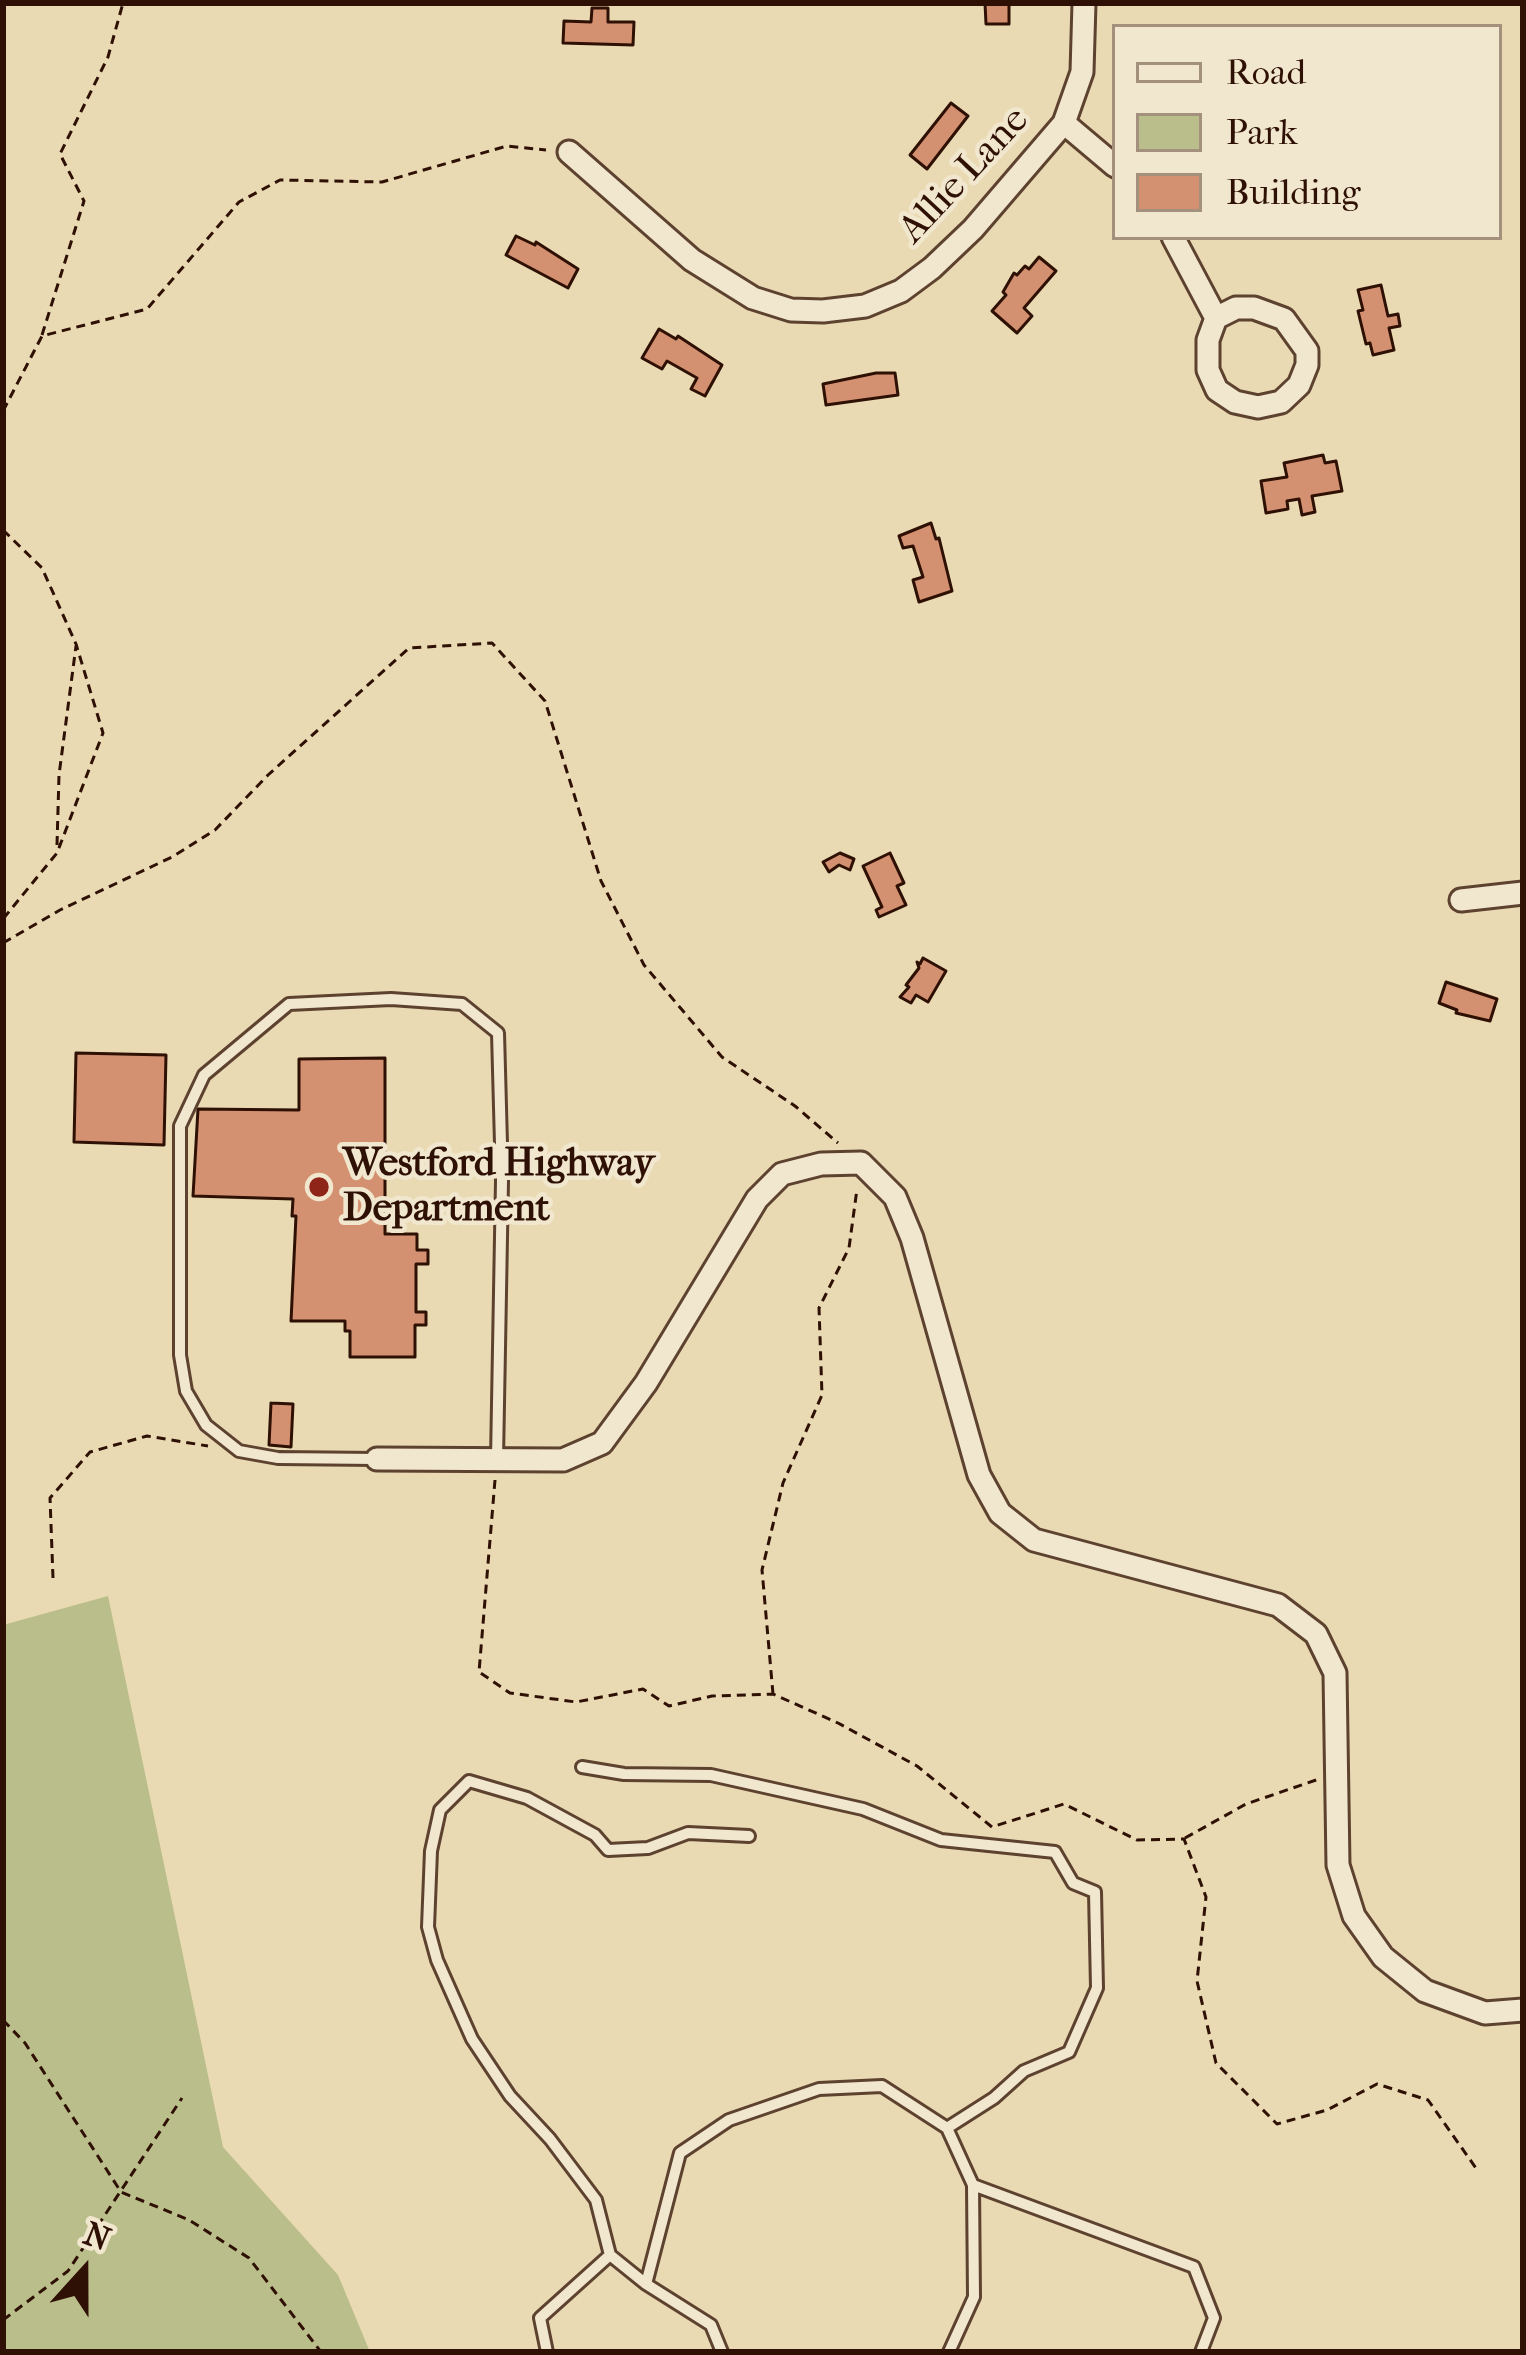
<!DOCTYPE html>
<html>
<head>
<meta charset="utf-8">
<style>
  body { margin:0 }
  #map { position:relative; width:1526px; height:2355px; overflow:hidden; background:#e9dab3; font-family:"IM FELL French Canon",serif }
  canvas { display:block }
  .frame { position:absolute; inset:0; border:6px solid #2f1004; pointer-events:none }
  .legend { position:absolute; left:1112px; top:24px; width:390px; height:216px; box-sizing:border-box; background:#f1e7ce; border:3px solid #a3917d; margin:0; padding:15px 21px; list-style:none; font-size:36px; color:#2f1004 }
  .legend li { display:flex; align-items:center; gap:24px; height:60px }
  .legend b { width:60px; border:3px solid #a3917d }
  .north { position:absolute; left:24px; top:2211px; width:120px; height:120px; -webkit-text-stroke:9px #f1e7ce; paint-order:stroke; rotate:21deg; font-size:33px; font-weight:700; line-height:48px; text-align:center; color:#2f1004 }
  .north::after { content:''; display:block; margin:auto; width:42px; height:54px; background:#2f1004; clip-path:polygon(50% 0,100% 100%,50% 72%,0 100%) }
</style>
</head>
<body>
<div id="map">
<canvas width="1526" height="2355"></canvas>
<div class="frame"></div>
<ul class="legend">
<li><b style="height:15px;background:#f1e7ce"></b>Road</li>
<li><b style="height:33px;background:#babe8a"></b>Park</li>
<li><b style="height:33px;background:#d39171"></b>Building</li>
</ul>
<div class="north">N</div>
</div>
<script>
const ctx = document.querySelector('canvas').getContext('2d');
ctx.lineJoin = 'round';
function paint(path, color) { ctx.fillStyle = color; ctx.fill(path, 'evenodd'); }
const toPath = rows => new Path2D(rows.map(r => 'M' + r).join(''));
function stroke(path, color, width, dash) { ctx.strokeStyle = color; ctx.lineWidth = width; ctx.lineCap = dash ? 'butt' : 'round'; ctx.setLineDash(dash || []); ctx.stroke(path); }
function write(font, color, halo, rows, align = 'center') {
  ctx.font = font + ' "IM FELL French Canon",serif'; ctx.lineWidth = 9; ctx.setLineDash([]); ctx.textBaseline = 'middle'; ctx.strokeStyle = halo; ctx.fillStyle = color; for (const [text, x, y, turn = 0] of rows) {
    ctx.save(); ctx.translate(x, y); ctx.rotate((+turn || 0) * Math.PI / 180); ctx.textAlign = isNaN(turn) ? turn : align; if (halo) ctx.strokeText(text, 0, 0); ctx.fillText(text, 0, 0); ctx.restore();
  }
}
paint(toPath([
  [108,1596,223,2147,338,2275,370,2352,3,2352,3,1625]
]), '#babe8a');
const building = toPath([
  [985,3,1009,3,1009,24,986,24,985,3],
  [592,8,608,8,608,22,634,22,633,45,563,43,564,21,591,22,592,8],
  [951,103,968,116,927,169,910,155,951,103],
  [516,236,535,245,536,242,578,269,568,288,506,255,516,236],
  [1039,257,1056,271,1024,308,1032,316,1017,333,992,311,1006,295,1003,292,1014,273,1017,275,1025,266,1029,269,1039,257],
  [1381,285,1388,316,1398,314,1400,326,1389,328,1394,350,1373,355,1370,343,1366,344,1358,311,1363,310,1358,290,1381,285],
  [659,329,676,339,678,336,722,365,705,396,691,389,697,378,667,361,662,369,642,358,659,329],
  [876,373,895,373,898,395,826,405,823,384,876,373],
  [1323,455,1325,463,1336,461,1342,491,1312,496,1315,512,1302,515,1299,499,1287,501,1288,509,1266,513,1261,481,1287,477,1284,463,1323,455],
  [931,523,936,539,939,538,952,591,919,602,913,580,923,577,913,546,903,548,899,536,931,523],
  [840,853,854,859,850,870,839,865,829,872,823,862,840,853],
  [890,853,904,883,897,886,906,905,879,917,876,910,882,907,863,866,890,853],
  [923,958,946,971,928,1002,916,995,911,1003,900,997,909,987,906,985,919,968,917,962,920,964,923,958],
  [1446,982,1497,999,1490,1021,1456,1013,1457,1010,1439,1003,1446,982],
  [76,1053,166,1055,164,1145,74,1142,76,1053],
  [385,1058,385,1234,417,1234,417,1250,428,1250,428,1264,416,1264,416,1312,426,1312,426,1325,415,1325,415,1357,350,1357,350,1331,345,1331,345,1321,291,1321,296,1216,292,1216,293,1199,193,1196,198,1109,299,1110,299,1059,385,1058],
  [271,1403,293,1404,291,1447,269,1445,271,1403]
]);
paint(building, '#d39171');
stroke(building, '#2f1004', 3);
const lane = toPath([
  [377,1459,278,1458,239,1451,206,1425,186,1391,180,1355,180,1126,204,1075,289,1004,391,999,462,1004,498,1033,502,1181,497,1459],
  [582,1767,624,1774,711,1775,863,1809,941,1840,1055,1852,1073,1883,1095,1892,1097,1988,1069,2052,1024,2071,994,2098,947,2128],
  [610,2255,646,2284,711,2325,722,2352],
  [646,2284,680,2153,729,2120,819,2089,882,2086,947,2128,973,2185,1194,2267,1214,2318,1201,2352],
  [547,2352,540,2318,610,2255,596,2200,550,2139,510,2096,472,2039,437,1960,428,1927,431,1851,440,1810,469,1781,527,1798,595,1835,608,1850,648,1848,688,1833,749,1836],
  [949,2352,974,2297,973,2185]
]);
const street = toPath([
  [1064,123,1115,166],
  [569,152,692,260,753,298,791,310,823,311,865,306,901,291,932,268,973,229,1064,123,1082,72,1084,3],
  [1173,237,1216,318,1208,340,1208,370,1217,390,1235,402,1258,407,1281,402,1299,385,1307,365,1307,351,1284,319,1254,308,1236,308,1216,318],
  [1461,900,1523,893],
  [377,1459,563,1460,602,1443,646,1383,757,1199,782,1174,821,1164,861,1163,895,1197,912,1238,979,1475,1000,1513,1034,1540,1278,1605,1316,1634,1335,1673,1338,1865,1354,1916,1383,1957,1425,1991,1485,2013,1523,2010]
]);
stroke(lane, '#5e4230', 16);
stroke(street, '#5e4230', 27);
stroke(toPath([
  [42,335,84,201,60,154,108,57,123,3],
  [3,411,42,336,147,309,239,202,280,180,382,182,507,146,546,150],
  [3,530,42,568,76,644,103,733,57,853,3,919],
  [57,845,59,775,76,646],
  [3,943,60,910,172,857,215,830,268,775,409,648,492,643,545,701,601,881,644,965,722,1057,795,1106,838,1143],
  [495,1480,479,1672,510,1693,576,1702,643,1689,669,1706,712,1696,773,1694,838,1723,917,1766,992,1827,1064,1804,1137,1840,1184,1839,1206,1897,1197,1981,1216,2063,1277,2124,1327,2110,1377,2084,1428,2100,1478,2171],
  [53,1578,50,1498,90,1452,147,1436,208,1446],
  [773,1694,762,1570,783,1483,822,1395,819,1308,849,1248,857,1189],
  [1185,1838,1246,1804,1319,1779],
  [3,2020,25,2043,121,2192,189,2220,249,2258,321,2352],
  [3,2320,68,2271,182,2098]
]), '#2f1004', 3, [9, 6]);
stroke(lane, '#f1e7ce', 10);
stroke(street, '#f1e7ce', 21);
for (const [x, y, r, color] of [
  [319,1187,12,"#8f2418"]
]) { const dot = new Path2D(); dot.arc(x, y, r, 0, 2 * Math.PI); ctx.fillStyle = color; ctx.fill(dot); stroke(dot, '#f1e7ce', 4.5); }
write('39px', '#2f1004', '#f1e7ce', [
  ["Allie Lane",965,176,-47]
]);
write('bold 39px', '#2f1004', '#f1e7ce', [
  ["Westford Highway",343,1165],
  ["Department",343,1210]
], 'left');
</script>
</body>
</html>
